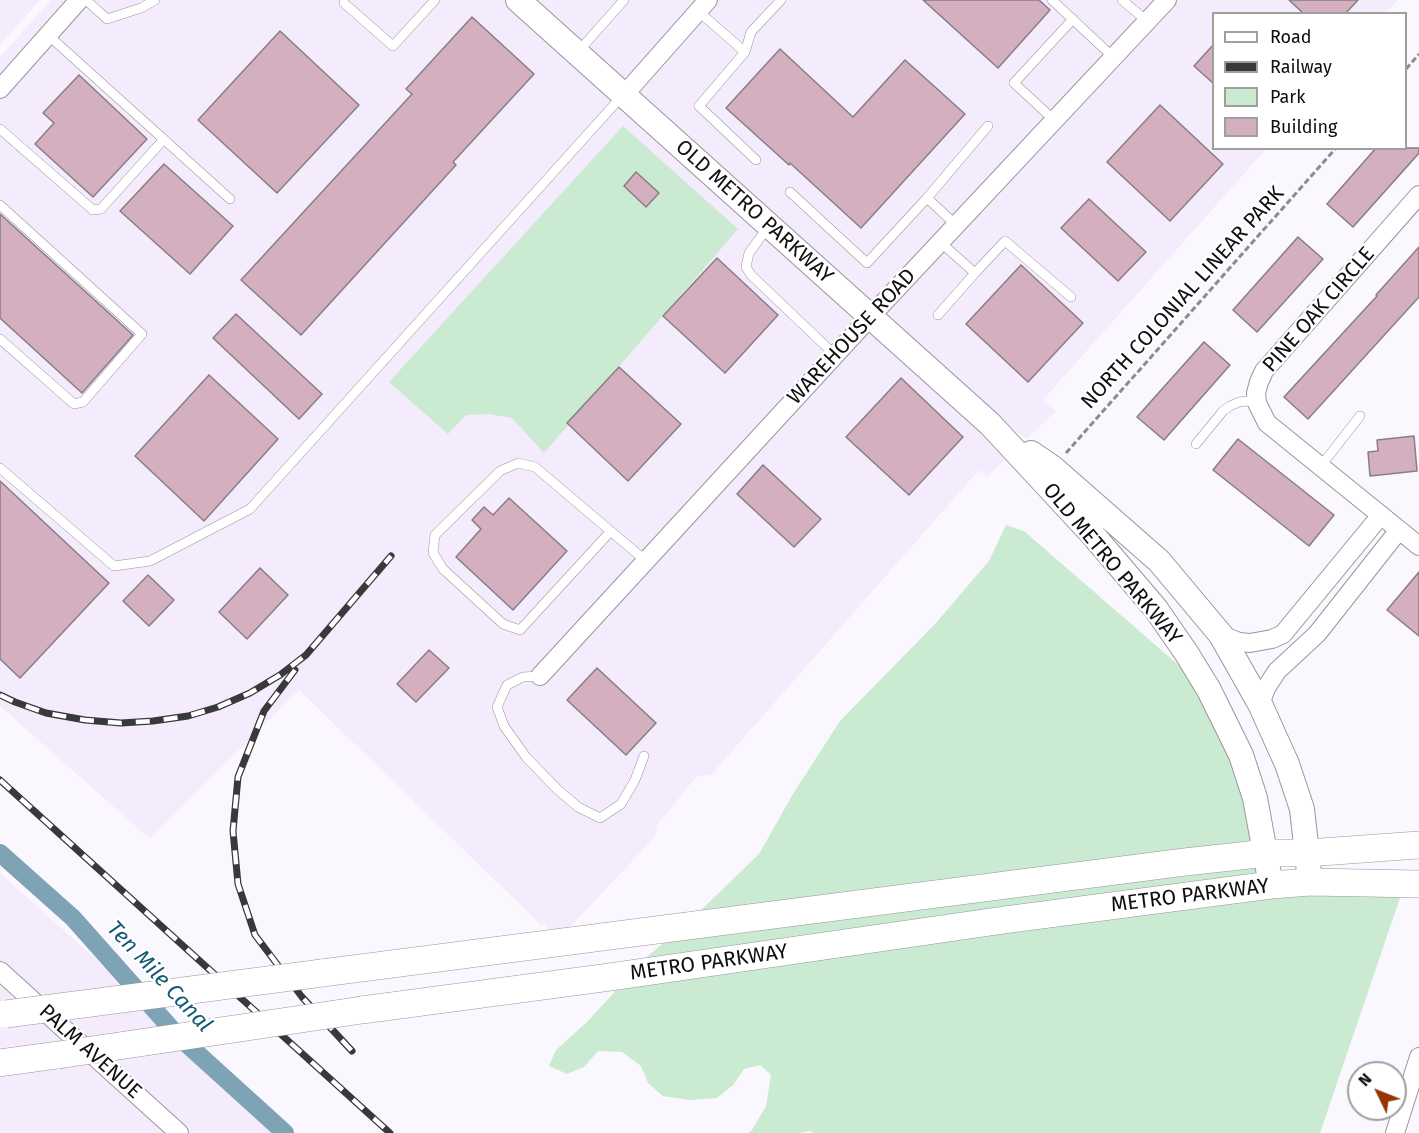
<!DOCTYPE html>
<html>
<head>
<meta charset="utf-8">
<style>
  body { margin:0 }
  #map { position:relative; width:1419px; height:1133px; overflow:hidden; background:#fbf7fe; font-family:"Fira Sans",sans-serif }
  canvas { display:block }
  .legend { position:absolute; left:1212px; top:12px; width:195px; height:138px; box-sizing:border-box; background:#fff; border:2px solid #9f9f9f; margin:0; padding:8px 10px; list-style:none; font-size:18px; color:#0f0e10 }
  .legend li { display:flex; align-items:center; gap:12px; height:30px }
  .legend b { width:30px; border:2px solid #9f9f9f }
  .north { position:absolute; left:1347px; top:1061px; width:60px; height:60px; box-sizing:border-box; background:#fff; border:2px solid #9f9f9f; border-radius:50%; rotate:313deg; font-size:16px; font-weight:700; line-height:24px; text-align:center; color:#0f0e10 }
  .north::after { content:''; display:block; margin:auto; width:21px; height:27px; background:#993405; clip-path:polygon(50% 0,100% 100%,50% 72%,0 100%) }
</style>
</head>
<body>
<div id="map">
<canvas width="1419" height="1133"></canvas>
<ul class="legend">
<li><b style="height:8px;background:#fff"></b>Road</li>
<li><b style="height:8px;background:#39383b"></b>Railway</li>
<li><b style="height:16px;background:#caead1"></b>Park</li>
<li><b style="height:16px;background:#d4afc0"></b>Building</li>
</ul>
<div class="north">N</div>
</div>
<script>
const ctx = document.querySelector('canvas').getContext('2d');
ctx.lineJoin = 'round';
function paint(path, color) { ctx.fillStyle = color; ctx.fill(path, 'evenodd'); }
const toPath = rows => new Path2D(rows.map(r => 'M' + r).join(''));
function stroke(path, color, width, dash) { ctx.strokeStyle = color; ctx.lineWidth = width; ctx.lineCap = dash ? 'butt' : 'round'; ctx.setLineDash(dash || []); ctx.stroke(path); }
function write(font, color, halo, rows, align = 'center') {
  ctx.font = font + ' "Fira Sans",sans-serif'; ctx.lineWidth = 4.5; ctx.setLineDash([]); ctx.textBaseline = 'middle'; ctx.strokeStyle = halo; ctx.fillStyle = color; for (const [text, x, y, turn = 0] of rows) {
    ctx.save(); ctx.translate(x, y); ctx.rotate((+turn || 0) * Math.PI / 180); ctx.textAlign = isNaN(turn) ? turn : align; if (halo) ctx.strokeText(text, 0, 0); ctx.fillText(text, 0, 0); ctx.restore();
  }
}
paint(toPath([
  [0,0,40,0,0,45],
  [51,0,1398,0,1386,13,1214,14,1214,148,1266,149,1043,400,1056,411,1027,439,999,419,1008,457,987,477,979,470,711,775,697,776,657,825,655,837,565,932,553,933,544,924,542,926,299,690,150,839,0,706,0,57],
  [0,873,129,989,0,1006],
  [147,1005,174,1029,0,1054,0,1025],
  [192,1045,290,1133,0,1133,0,1073]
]), '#f4ecfc');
paint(toPath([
  [623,126,738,229,544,453,512,418,489,414,466,415,448,434,389,382],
  [1006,525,1024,531,1190,675,1233,758,1256,845,696,915,759,854,793,794,840,721,936,623,989,561],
  [1259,863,1261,876,639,964,670,937],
  [1404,886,1320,1133,814,1133,809,1131,800,1133,748,1133,752,1130,766,1106,771,1075,760,1065,744,1069,733,1085,717,1098,690,1100,663,1096,648,1083,641,1066,622,1052,598,1051,584,1067,567,1074,549,1066,556,1050,588,1021,620,986,1273,894]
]), '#caead1');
stroke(toPath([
  [0,853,73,918,177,1035,285,1133]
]), '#7ea3b5', 18);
const building = toPath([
  [923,0,1039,0,1050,10,998,68,923,0],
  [1289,0,1358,0,1345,14,1304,14,1289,0],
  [472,17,534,74,453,162,456,165,301,335,241,280,412,94,406,89,472,17],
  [280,31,359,105,277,193,198,120,280,31],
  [1214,44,1214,84,1194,66,1214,44],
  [780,49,853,117,905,60,965,114,861,228,790,163,789,165,726,108,780,49],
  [79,75,147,139,93,197,35,144,54,123,43,113,79,75],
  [1160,105,1223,164,1170,221,1107,162,1160,105],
  [1376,148,1419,148,1419,153,1353,227,1327,204,1376,148],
  [164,164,233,226,190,274,120,211,164,164],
  [636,172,659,193,646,207,624,186,636,172],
  [1089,199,1146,252,1118,281,1061,228,1089,199],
  [0,214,133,335,82,393,0,318,0,214],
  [1298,237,1323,259,1257,332,1233,310,1298,237],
  [1419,247,1419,297,1308,419,1284,397,1377,296,1376,295,1419,247],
  [717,258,778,315,725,373,663,316,717,258],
  [1021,265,1083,323,1028,382,966,324,1021,265],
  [236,314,322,394,299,419,213,338,236,314],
  [1204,342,1230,365,1164,440,1137,417,1204,342],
  [619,367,681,424,628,481,567,423,619,367],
  [209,375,278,439,204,521,135,456,209,375],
  [901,378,963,437,909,495,846,437,901,378],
  [1414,436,1417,471,1370,476,1368,452,1378,451,1377,440,1414,436],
  [1238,439,1334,515,1309,546,1213,470,1238,439],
  [763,465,821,519,794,547,737,494,763,465],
  [0,481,109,583,20,678,0,659,0,481],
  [509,498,567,551,513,610,456,557,481,529,472,520,484,507,493,515,509,498],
  [260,568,288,595,247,639,219,612,260,568],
  [1419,572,1419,636,1387,610,1419,572],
  [148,575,174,600,149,626,123,601,148,575],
  [429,650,449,668,416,702,397,684,429,650],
  [597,668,656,723,626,755,567,700,597,668]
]);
paint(building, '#d4afc0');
stroke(building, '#877e82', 1.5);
const service = toPath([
  [86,0,107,19,141,8,155,0],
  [1052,0,1113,57],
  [1122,0,1147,21],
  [344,3,393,46,435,0],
  [698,11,745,52,699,106,756,160],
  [48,35,230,199],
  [745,52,751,32,781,0],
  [577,53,624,0],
  [1054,120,1014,83,1073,19],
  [0,129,93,210,101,209,164,139],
  [790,192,867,263,927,198,956,225],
  [927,198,988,126],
  [0,205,142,334,83,402,74,404,0,339],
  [768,227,749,253,746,267,751,275,835,355],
  [975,273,1005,241,1071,297],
  [938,315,975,273,940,242],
  [1196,444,1223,411,1230,406,1239,402,1257,400],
  [1320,467,1360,416],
  [0,468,114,566,150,561,250,509,622,96],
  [610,532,520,630,503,624,443,569,433,553,435,535,500,471,518,463,535,467,646,561],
  [540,676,523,677,507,685,497,707,504,726,526,757,557,789,578,807,600,818,621,804,635,780,644,756]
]);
const minor = toPath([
  [0,89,79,0],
  [624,95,708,0],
  [1419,195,1264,371,1259,382,1256,393,1257,403,1267,423,1419,546],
  [1221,635,1239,642,1250,643,1272,639,1283,634,1381,515],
  [540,676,871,316,1167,0],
  [1260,704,1266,688,1277,671,1317,634,1399,530],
  [0,971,179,1133],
  [1395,1133,1419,1057]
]);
const tertiary = toPath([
  [518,0,990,424,1093,535,1156,609,1187,654,1209,690,1241,755,1255,798,1271,885],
  [1031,453,1053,468,1159,561,1221,635,1260,704,1287,764,1302,809,1309,872]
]);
const secondary = toPath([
  [322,973,1185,862,1267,853,1307,853,1419,845],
  [362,1010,610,977,1004,920,1271,885,1310,882,1419,884],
  [0,1063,58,1055]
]);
stroke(service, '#99959d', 10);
stroke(minor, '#99959d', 20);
stroke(tertiary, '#99959d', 26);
stroke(secondary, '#99959d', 28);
stroke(toPath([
  [1406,69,1419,54],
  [1066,453,1336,148]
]), '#8d8b8f', 3, [6, 3]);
stroke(service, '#fff', 9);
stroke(minor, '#fff', 18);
stroke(tertiary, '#fff', 24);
stroke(secondary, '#fff', 27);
const rail = toPath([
  [295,670,264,711,238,777,233,831,238,884,255,935,302,997,352,1051],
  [0,695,15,702,46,713,85,720,121,723,153,721,188,716,218,707,250,693,280,675,306,655,391,556],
  [0,780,390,1133]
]);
stroke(rail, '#39383b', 7);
stroke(rail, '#fff', 4.5, [14]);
const secondaryBridge = toPath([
  [6,1014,322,973],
  [58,1055,362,1010]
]);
stroke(secondaryBridge, '#99959d', 28, []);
stroke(secondaryBridge, '#fff', 27);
write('21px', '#0f0e10', '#fff', [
  ["OLD METRO PARKWAY",754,212,42],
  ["NORTH COLONIAL LINEAR PARK",1183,298,-48],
  ["PINE OAK CIRCLE",1319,310,-49],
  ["WAREHOUSE ROAD",852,337,-47],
  ["OLD METRO PARKWAY",1112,564,50],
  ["METRO PARKWAY",1190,896,-7],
  ["METRO PARKWAY",709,963,-8],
  ["PALM AVENUE",90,1052,42]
]);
write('italic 22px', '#125974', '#fff', [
  ["Ten Mile Canal",159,977,47]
]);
</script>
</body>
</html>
